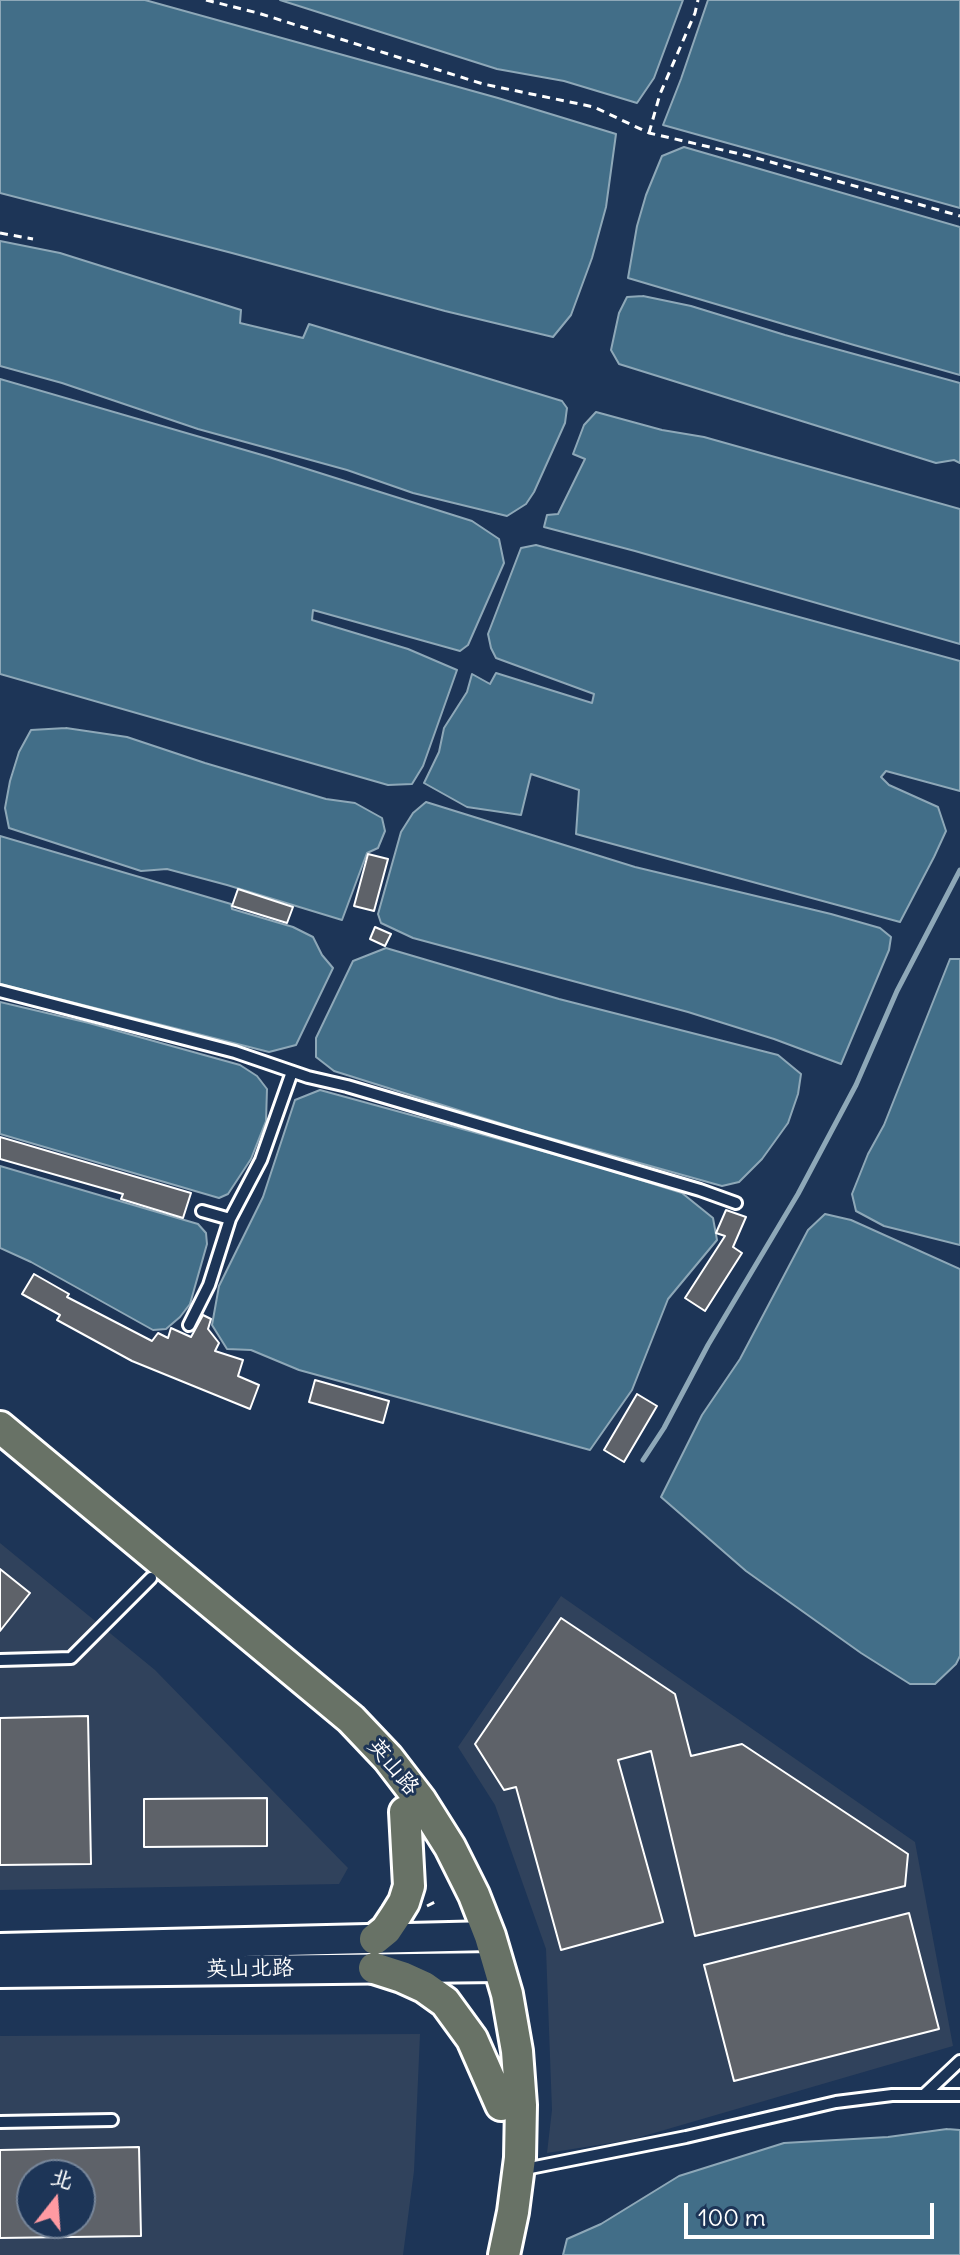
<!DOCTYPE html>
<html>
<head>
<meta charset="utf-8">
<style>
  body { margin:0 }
  #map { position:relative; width:960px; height:2255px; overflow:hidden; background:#1d3557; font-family:Delius,"LXGW WenKai TC",sans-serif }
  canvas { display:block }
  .north { position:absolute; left:16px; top:2159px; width:80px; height:80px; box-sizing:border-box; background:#1d3557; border:2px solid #77869a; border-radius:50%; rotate:17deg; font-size:22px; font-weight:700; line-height:32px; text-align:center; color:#fff }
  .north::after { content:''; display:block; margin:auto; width:28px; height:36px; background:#ff9aa2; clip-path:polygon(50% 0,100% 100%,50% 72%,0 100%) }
  .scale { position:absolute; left:684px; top:2203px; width:250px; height:36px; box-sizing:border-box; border:4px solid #fff; border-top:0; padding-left:10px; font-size:24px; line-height:28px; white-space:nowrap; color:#fff; -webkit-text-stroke:6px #1d3557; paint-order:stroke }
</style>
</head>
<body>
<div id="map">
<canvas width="960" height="2255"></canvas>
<div class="north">北</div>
<div class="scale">100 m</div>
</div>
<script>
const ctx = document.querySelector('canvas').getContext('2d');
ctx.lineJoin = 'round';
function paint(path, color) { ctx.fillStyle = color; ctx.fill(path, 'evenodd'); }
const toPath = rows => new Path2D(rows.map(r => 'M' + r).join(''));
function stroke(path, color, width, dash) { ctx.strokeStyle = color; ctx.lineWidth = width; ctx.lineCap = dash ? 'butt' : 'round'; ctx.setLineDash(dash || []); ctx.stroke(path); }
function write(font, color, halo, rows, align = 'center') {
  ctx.font = font + ' Delius,"LXGW WenKai TC",sans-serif'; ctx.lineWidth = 6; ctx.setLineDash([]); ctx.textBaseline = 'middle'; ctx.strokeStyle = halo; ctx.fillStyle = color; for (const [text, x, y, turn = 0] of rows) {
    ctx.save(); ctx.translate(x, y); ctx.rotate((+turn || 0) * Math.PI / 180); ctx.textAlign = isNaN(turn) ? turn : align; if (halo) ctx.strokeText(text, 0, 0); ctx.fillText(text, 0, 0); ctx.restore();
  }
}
paint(toPath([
  [0,1543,155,1670,348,1868,339,1884,0,1890],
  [561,1596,915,1842,953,2046,630,2140,547,2153,552,2110,546,1949,495,1805,458,1747],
  [420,2034,414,2171,403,2255,0,2255,0,2036],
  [32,2175,80,2175,80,2223,32,2223]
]), '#30425c');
const water = toPath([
  [0,0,145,0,498,98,616,134,606,207,592,258,571,315,553,337,445,311,232,253,0,193,0,0],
  [280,0,683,0,654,78,637,103,564,81,497,69,280,0],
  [708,0,960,0,960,208,663,125,681,79,708,0],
  [684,147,960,227,960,375,854,345,628,278,637,226,646,195,662,156,684,147],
  [0,241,60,253,241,310,240,323,303,338,309,324,562,401,567,408,565,423,534,492,526,504,507,516,413,493,347,470,198,429,62,383,0,366,0,241],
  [643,296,691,306,785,335,960,383,960,463,954,460,936,463,619,364,611,350,619,313,627,297,643,296],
  [0,379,269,457,472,521,499,539,504,563,468,645,460,651,313,610,312,620,408,649,457,670,423,766,412,784,388,785,0,674,0,379],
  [596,412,662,430,704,437,960,509,960,644,635,551,544,527,547,515,558,514,585,459,573,454,584,425,596,412],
  [536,545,960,661,960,791,886,771,881,777,889,785,938,807,946,831,934,857,900,922,576,834,579,790,531,774,521,815,467,807,424,783,439,752,444,728,467,692,472,674,490,684,496,673,592,703,594,694,496,658,491,648,488,634,521,548,536,545],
  [66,728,127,737,205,763,326,799,355,803,382,818,385,831,378,848,367,853,342,920,227,885,167,869,141,871,9,828,5,808,10,781,19,752,31,730,66,728],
  [426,802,635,867,831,914,880,928,891,937,889,950,841,1064,774,1039,688,1012,413,938,381,923,378,914,401,832,413,813,426,802],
  [0,836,231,904,232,909,293,927,313,937,322,955,333,968,296,1045,269,1052,0,984,0,836],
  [386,948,559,999,778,1055,801,1074,798,1094,788,1123,762,1159,739,1182,722,1186,525,1131,334,1071,316,1057,316,1038,353,961,386,948],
  [950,959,960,959,960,1245,884,1226,856,1211,852,1194,868,1154,884,1125,950,959],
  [0,1002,89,1023,204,1055,240,1065,257,1076,267,1089,266,1121,251,1159,228,1194,219,1198,0,1134,0,1002],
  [320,1090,590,1164,682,1193,713,1218,717,1240,668,1299,632,1390,590,1450,299,1370,251,1350,227,1349,212,1325,219,1286,263,1197,295,1100,320,1090],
  [0,1166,198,1224,206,1233,207,1244,190,1304,180,1317,166,1329,153,1330,31,1262,0,1248,0,1166],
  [825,1214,851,1220,960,1269,960,1656,956,1664,935,1684,910,1684,861,1653,746,1571,661,1497,702,1415,740,1359,808,1230,825,1214],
  [947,2129,960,2130,960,2255,563,2255,567,2239,601,2224,679,2176,784,2143,888,2137,947,2129]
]);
paint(water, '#426e88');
stroke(water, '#8ea8b8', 2);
stroke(toPath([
  [643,1460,664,1428,708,1345,798,1194,856,1085,897,991,960,870]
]), '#8ea8b8', 5);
const building = toPath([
  [368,854,388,859,374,911,354,906,368,854],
  [238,889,293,907,287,923,232,906,238,889],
  [375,927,391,934,385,946,370,939,375,927],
  [0,1137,191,1193,183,1218,121,1199,123,1194,0,1159,0,1137],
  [726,1210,746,1217,733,1247,742,1253,705,1311,685,1298,725,1236,716,1233,726,1210],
  [34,1274,69,1294,67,1297,152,1341,158,1333,168,1338,171,1328,191,1337,203,1315,211,1319,208,1329,219,1343,215,1351,243,1360,238,1376,259,1385,250,1409,132,1361,57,1320,60,1315,22,1294,34,1274],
  [315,1380,389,1401,383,1423,309,1402,315,1380],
  [637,1394,657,1406,624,1462,604,1450,637,1394],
  [0,1569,30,1593,0,1631,0,1569],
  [561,1618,675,1694,691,1756,742,1744,908,1854,905,1886,695,1936,651,1751,618,1760,663,1922,561,1950,516,1787,504,1790,475,1744,561,1618],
  [88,1716,91,1864,0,1865,0,1718,88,1716],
  [267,1798,267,1846,144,1847,144,1799,267,1798],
  [909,1913,939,2029,734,2081,704,1965,909,1913],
  [139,2147,141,2236,0,2238,0,2150,139,2147],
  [32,2175,80,2175,80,2223,32,2223,32,2175]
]);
paint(building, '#5e6269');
stroke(building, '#fff', 2);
const lane = toPath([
  [0,991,235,1052,308,1077,347,1086,700,1190,736,1203],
  [202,1211,230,1219],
  [189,1325,209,1285,230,1219,261,1160,292,1072],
  [0,1660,71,1658,151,1578],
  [925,2094,960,2061],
  [0,2122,112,2120],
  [520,2170,686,2137,836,2102,892,2095,960,2095]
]);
const secondary = toPath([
  [0,1948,490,1936],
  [0,1973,499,1967]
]);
const primary = toPath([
  [0,1427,351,1719,388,1758,421,1801,450,1847,474,1895,490,1936,507,1994,517,2051,521,2105,520,2158,513,2212,504,2255],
  [375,1939,386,1930,396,1915,404,1902,409,1886,405,1812],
  [374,1968,402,1977,424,1987,445,2002,472,2039,501,2105]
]);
stroke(lane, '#fff', 16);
stroke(secondary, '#fff', 34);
stroke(primary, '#fff', 36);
stroke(toPath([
  [206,0,258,13,483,84,594,107,649,133,753,157,960,216],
  [649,133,660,94,695,13,698,0],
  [0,233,33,239],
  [427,1906,435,1902]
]), '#fff', 3, [8, 6]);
stroke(lane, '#1d3557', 10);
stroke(secondary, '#1d3557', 28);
stroke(primary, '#687266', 30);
write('22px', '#fff', '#1d3557', [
  ["英山路",393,1767,50],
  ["英山北路",250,1969,-1]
]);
</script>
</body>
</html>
